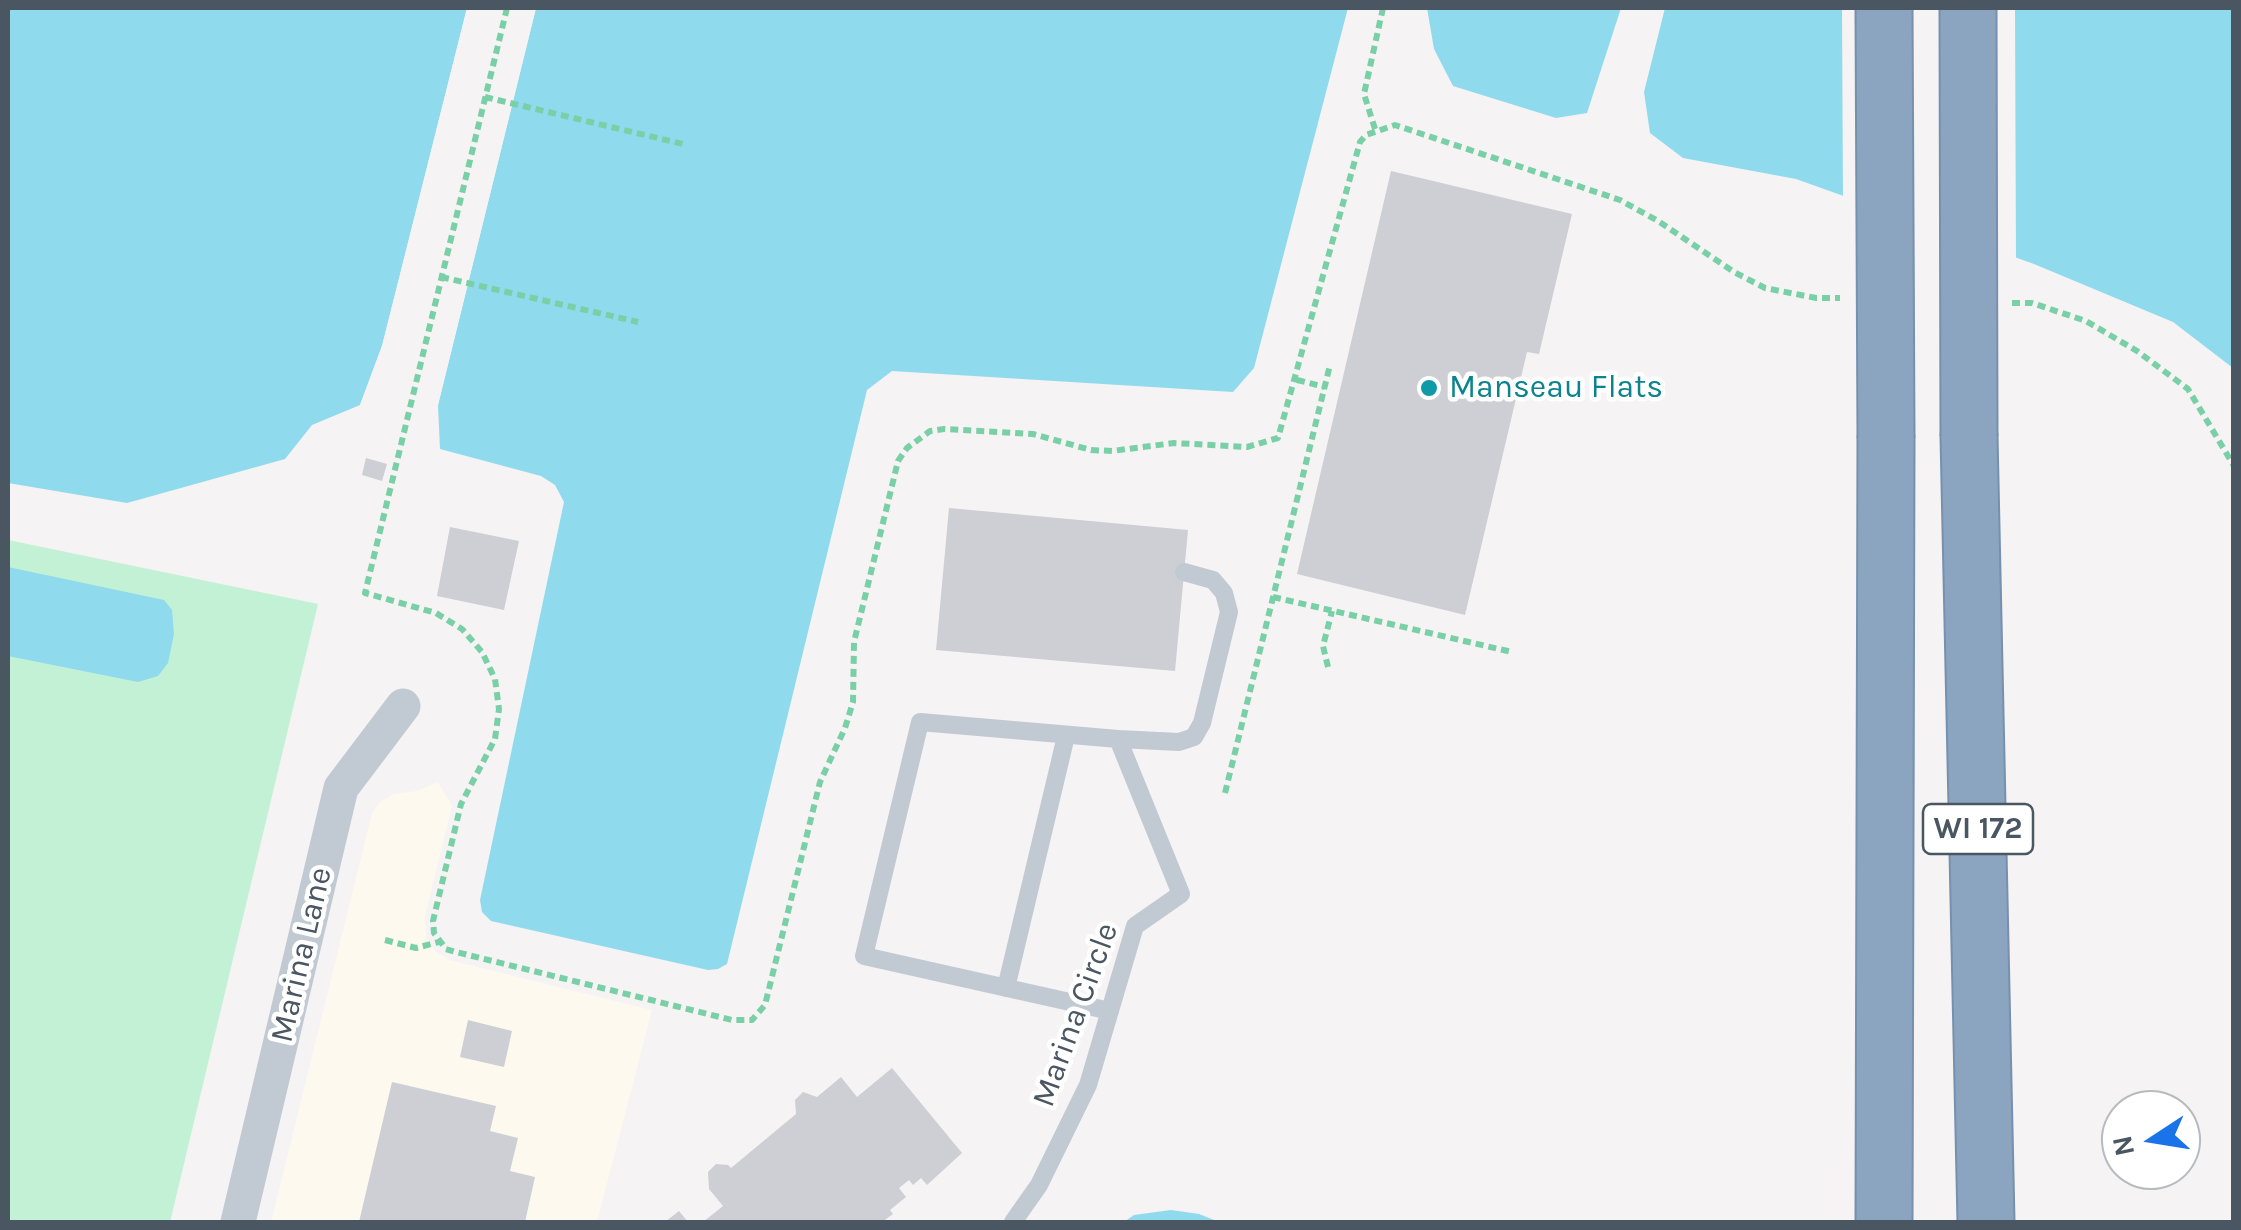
<!DOCTYPE html>
<html>
<head>
<meta charset="utf-8">
<style>
  body { margin:0 }
  #map { position:relative; width:2241px; height:1230px; overflow:hidden; background:#f5f3f3; font-family:Karla,sans-serif }
  canvas { display:block }
  .frame { position:absolute; inset:0; border:10px solid #4a5661; pointer-events:none }
  .north { position:absolute; left:2101px; top:1090px; width:100px; height:100px; box-sizing:border-box; background:#fff; border:2px solid #b7bbc0; border-radius:50%; rotate:258deg; font-size:28px; font-weight:700; line-height:40px; text-align:center; color:#4a5661 }
  .north::after { content:''; display:block; margin:auto; width:35px; height:45px; background:#1a73e8; clip-path:polygon(50% 0,100% 100%,50% 72%,0 100%) }
</style>
</head>
<body>
<div id="map">
<canvas width="2241" height="1230"></canvas>
<div class="frame"></div>
<div class="north">N</div>
</div>
<script>
const ctx = document.querySelector('canvas').getContext('2d');
ctx.lineJoin = 'round';
function paint(path, color) { ctx.fillStyle = color; ctx.fill(path, 'evenodd'); }
const toPath = rows => new Path2D(rows.map(r => 'M' + r).join(''));
function stroke(path, color, width, dash) { ctx.strokeStyle = color; ctx.lineWidth = width; ctx.lineCap = dash ? 'butt' : 'round'; ctx.setLineDash(dash || []); ctx.stroke(path); }
function write(font, color, halo, rows, align = 'center') {
  ctx.font = font + ' Karla,sans-serif'; ctx.lineWidth = 9; ctx.setLineDash([]); ctx.textBaseline = 'middle'; ctx.strokeStyle = halo; ctx.fillStyle = color; for (const [text, x, y, turn = 0] of rows) {
    ctx.save(); ctx.translate(x, y); ctx.rotate((+turn || 0) * Math.PI / 180); ctx.textAlign = isNaN(turn) ? turn : align; if (halo) ctx.strokeText(text, 0, 0); ctx.fillText(text, 0, 0); ctx.restore();
  }
}
paint(toPath([
  [438,782,452,806,425,916,426,936,435,951,449,960,652,1010,597,1222,271,1222,372,813,380,802,393,794,417,791]
]), '#fdf9ef');
paint(toPath([
  [8,540,318,604,170,1222,8,1222]
]), '#c3f1d5');
paint(toPath([
  [8,8,467,8,382,346,360,405,312,425,285,459,127,503,8,483],
  [536,8,1348,8,1254,368,1233,392,892,371,867,390,727,964,718,969,708,970,491,921,482,912,480,900,564,502,555,485,541,476,440,449,438,405],
  [1427,8,1621,8,1587,113,1556,118,1453,86,1434,49],
  [1665,8,2233,8,2233,368,2173,322,2034,264,1796,179,1683,158,1650,133,1644,92],
  [8,567,164,600,172,610,174,634,168,663,158,676,138,682,8,656],
  [1171,1210,1199,1214,1219,1222,1124,1222,1134,1215]
]), '#90daee');
paint(toPath([
  [467,8,472,8,386,347,365,407,360,405,382,346],
  [531,8,536,8,438,405,438,426,433,425,433,404],
  [1842,8,2015,8,2016,263,1843,201]
]), '#f5f3f3');
paint(toPath([
  [1391,171,1572,214,1539,354,1527,352,1465,615,1297,574],
  [366,458,387,464,382,481,362,475],
  [949,508,1188,530,1175,671,936,650],
  [450,527,519,541,504,610,437,596],
  [468,1020,512,1031,504,1067,460,1057],
  [892,1068,962,1153,927,1185,921,1178,913,1185,909,1180,899,1188,906,1197,890,1210,893,1214,882,1222,703,1222,723,1206,709,1189,708,1172,716,1164,728,1165,731,1168,796,1114,795,1100,803,1092,817,1097,841,1077,857,1097],
  [392,1082,496,1106,490,1131,518,1138,510,1171,535,1177,525,1222,359,1222],
  [679,1211,688,1222,665,1222]
]), '#cdcfd5');
const motorway = toPath([
  [1969,436,1986,1222],
  [1884,1222,1886,438]
]);
stroke(motorway, '#7690ad', 59);
stroke(toPath([
  [507,8,365,593,436,613,462,629,482,652,495,679,499,709,495,739,461,804,433,921,434,933,446,949,456,952,732,1020,752,1020,765,1005,820,782,845,728,853,702,854,642,898,461,907,448,930,431,944,429,1033,434,1091,450,1112,451,1174,443,1247,447,1278,438,1360,142,1366,135,1395,125,1620,200,1658,221,1734,272,1765,288,1816,298,1840,298],
  [485,97,687,145],
  [1375,129,1364,94,1383,8],
  [441,277,638,322],
  [2012,303,2032,303,2086,321,2137,351,2188,389,2234,466],
  [1297,380,1325,387],
  [1273,597,1512,652],
  [1328,667,1323,646,1332,611],
  [1225,793,1330,365],
  [385,940,416,948,439,942]
]), '#7ad0a6', 6, [8, 5]);
stroke(toPath([
  [1118,739,1179,742,1194,737,1202,723,1229,612,1224,593,1213,580,1184,572],
  [1006,988,1066,736],
  [1013,1222,1039,1185,1088,1085,1135,926,1181,894,1118,739,920,722,864,956,1110,1011]
]), '#c1cad2', 18);
stroke(toPath([
  [238,1222,341,788,403,706]
]), '#c1cad2', 35);
stroke(motorway, '#8ba5c1', 55);
const motorwayBridge = toPath([
  [1884,8,1886,438],
  [1968,8,1969,436]
]);
stroke(motorwayBridge, '#7690ad', 59, []);
stroke(motorwayBridge, '#8ba5c1', 55);
for (const [x, y, r, color] of [
  [1429,388,10,"#0f9aa8"]
]) { const dot = new Path2D(); dot.arc(x, y, r, 0, 2 * Math.PI); ctx.fillStyle = color; ctx.fill(dot); stroke(dot, '#fff', 4); }
for (const [x, y, w] of [
  [1978,829,110]
]) { const box = new Path2D(); box.roundRect(x - w / 2, y - 25, w, 50, 8); ctx.fillStyle = '#fff'; ctx.fill(box); stroke(box, '#4a5661', 2.5); }
write('bold 30px', '#4a5661', null, [
  ["WI 172",1978,829]
]);
write('32px', '#0d838f', '#fff', [
  ["Manseau Flats",1449,388]
], 'left');
write('32px', '#4a5661', '#fff', [
  ["Marina Lane",302,955,-77],
  ["Marina Circle",1076,1015,-70]
]);
</script>
</body>
</html>
